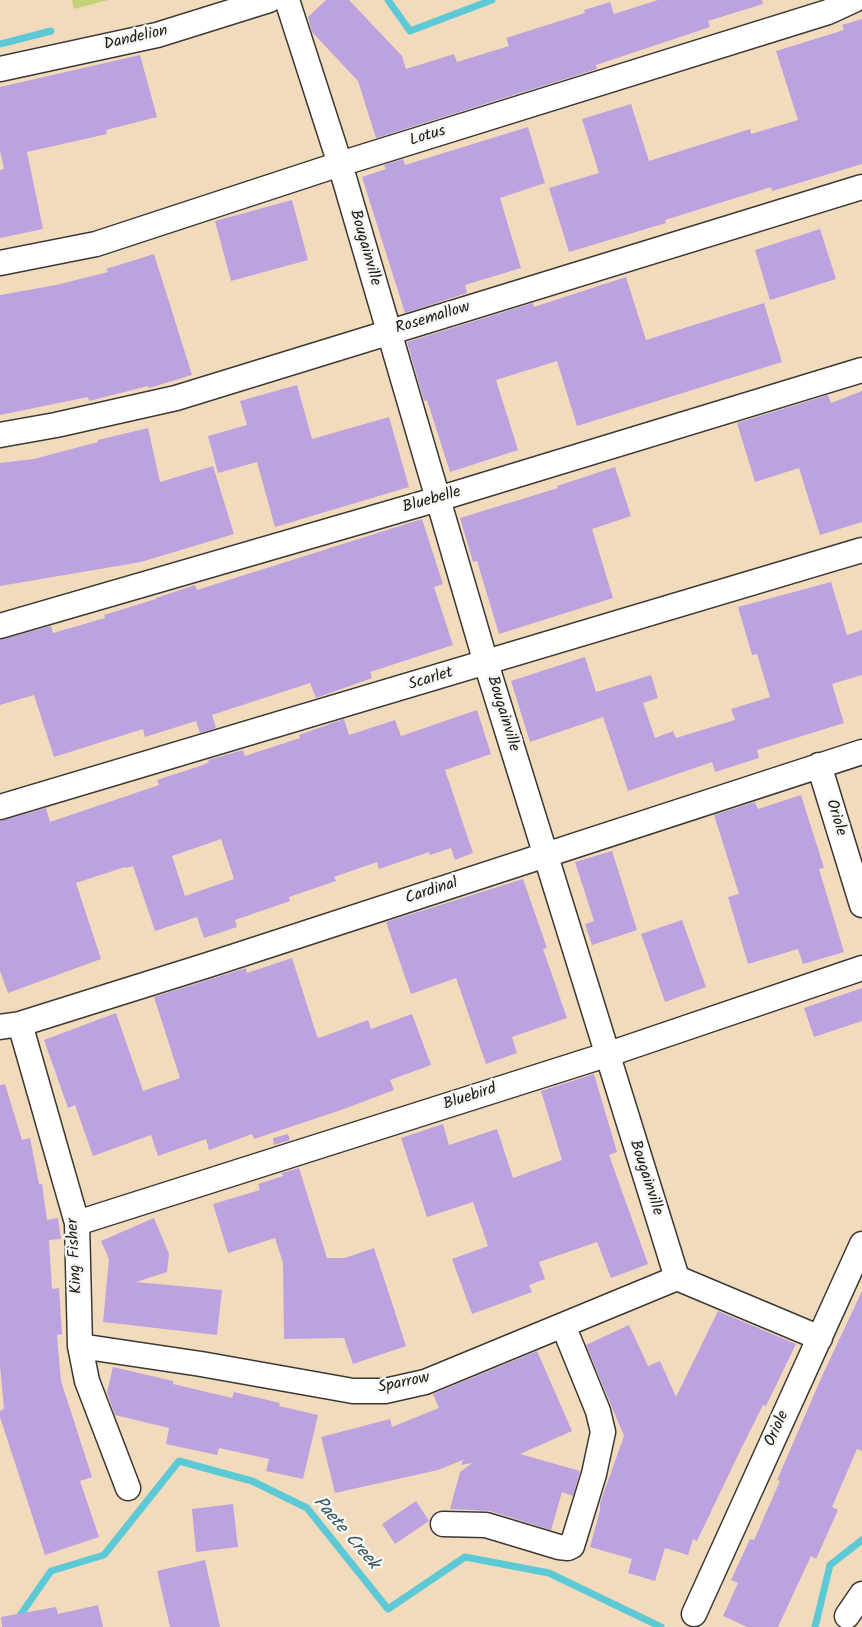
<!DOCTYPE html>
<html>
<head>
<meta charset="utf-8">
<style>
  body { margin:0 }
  canvas { display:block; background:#f2dbbc }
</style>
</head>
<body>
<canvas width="862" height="1627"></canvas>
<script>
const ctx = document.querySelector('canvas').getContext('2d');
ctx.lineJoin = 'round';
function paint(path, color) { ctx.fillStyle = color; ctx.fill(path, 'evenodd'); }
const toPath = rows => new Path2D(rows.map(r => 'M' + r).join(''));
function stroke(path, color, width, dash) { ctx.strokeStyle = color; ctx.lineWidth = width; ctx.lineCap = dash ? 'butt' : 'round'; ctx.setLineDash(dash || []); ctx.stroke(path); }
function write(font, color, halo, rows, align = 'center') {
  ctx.font = font + ' Kalam,sans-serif'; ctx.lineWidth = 5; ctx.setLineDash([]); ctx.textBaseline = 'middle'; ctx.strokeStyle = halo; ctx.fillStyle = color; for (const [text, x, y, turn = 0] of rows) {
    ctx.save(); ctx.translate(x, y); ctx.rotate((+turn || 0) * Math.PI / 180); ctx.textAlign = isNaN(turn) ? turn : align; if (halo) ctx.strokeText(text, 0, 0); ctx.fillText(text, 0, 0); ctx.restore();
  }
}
paint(toPath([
  [72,0,108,0,74,9]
]), '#c3d274');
stroke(toPath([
  [388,0,410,31,492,0],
  [0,44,51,31],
  [12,1627,51,1571,104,1555,179,1461,252,1481,307,1508,388,1609,465,1557,549,1573,661,1627],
  [815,1627,830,1565,862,1540]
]), '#5dc8d6', 7);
paint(toPath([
  [326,0,349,0,402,56,406,69,454,54,457,62,509,46,506,38,585,13,584,10,610,2,614,14,658,0,762,0,763,4,708,21,710,27,596,65,597,69,376,138,358,81,312,32,308,17],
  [862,19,862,164,772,191,771,187,665,220,666,223,569,252,549,188,599,173,582,119,631,104,649,161,750,129,751,134,798,120,776,51,844,30,842,25],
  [140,55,157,117,106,130,107,134,27,152,43,229,0,238,0,170,4,169,0,151,0,87],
  [528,127,545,183,500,198,521,268,465,285,467,293,405,313,362,177,386,169,384,165,403,159,405,165],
  [292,200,308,260,231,281,215,221],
  [820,229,836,279,770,300,755,250],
  [154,254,192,375,149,388,148,386,89,401,88,397,0,415,0,295,56,285,108,272,106,269],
  [626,277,646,340,764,303,782,362,577,426,557,361,496,380,518,450,450,472,427,400,424,401,407,342,533,303,534,307],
  [297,385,312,439,389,417,409,487,275,527,257,462,218,473,208,436,247,425,240,401],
  [862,391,862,522,820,535,799,468,755,482,737,423,828,395,831,403],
  [148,428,160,482,213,466,234,534,141,562,0,586,0,463,34,459,98,442,98,440],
  [615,467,631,516,592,529,613,598,499,634,477,561,473,562,460,518,558,488,557,486],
  [422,519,443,584,434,587,453,645,370,672,372,678,316,698,310,683,212,715,216,728,200,733,196,721,145,737,143,729,54,757,34,695,0,705,0,640,51,626,53,633,105,618,104,615,156,599,156,598,195,585,197,590],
  [831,582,847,635,862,630,862,675,832,684,844,723,757,750,759,758,715,772,712,762,628,791,603,717,530,742,511,681,585,657,596,692,651,675,658,698,643,703,655,738,673,731,676,738,735,720,731,709,770,697,757,654,752,655,738,607],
  [477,710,491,754,445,770,473,853,455,860,451,848,430,855,429,852,379,869,377,862,334,877,336,881,289,897,290,901,235,920,237,927,204,938,197,917,155,931,133,866,126,868,125,867,76,883,101,959,8,993,0,971,0,821,46,808,50,822,159,785,157,780,203,765,209,762,208,760,243,750,245,756,300,738,299,735,344,719,349,735,395,720,401,736],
  [221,839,234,879,185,896,172,856],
  [801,795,824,868,819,869,844,952,803,964,798,949,748,964,728,897,739,894,714,815,755,802,758,809],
  [612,851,637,930,592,945,585,924,594,921,575,862],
  [523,879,547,948,543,949,567,1018,512,1037,517,1053,486,1064,456,978,411,994,386,922],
  [682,920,706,987,665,1002,641,934],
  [292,958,317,1036,319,1038,368,1020,371,1029,412,1014,431,1065,390,1080,394,1090,344,1109,254,1139,252,1134,209,1150,206,1139,158,1156,151,1135,93,1156,75,1105,68,1108,44,1040,116,1013,143,1091,180,1078,154,997,246,968,247,973],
  [862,988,862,1021,814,1037,804,1008],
  [594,1074,617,1152,609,1155,648,1264,611,1278,597,1242,539,1262,545,1279,529,1285,532,1292,472,1314,452,1259,488,1246,473,1202,427,1217,401,1138,443,1124,449,1145,497,1129,513,1178,562,1160,541,1091],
  [5,1084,22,1140,30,1138,39,1184,42,1184,47,1220,58,1218,61,1239,49,1240,52,1289,59,1288,62,1334,57,1335,61,1381,92,1477,80,1481,99,1537,45,1555,0,1417,0,1411,4,1409,0,1365,0,1085],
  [288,1134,290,1140,274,1145,273,1138],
  [299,1168,327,1258,345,1258,374,1248,406,1346,353,1364,344,1338,284,1339,283,1263,275,1238,228,1253,213,1204,260,1190,258,1184,283,1176,282,1173],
  [154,1218,169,1254,167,1272,136,1282,222,1290,217,1335,103,1322,109,1259,101,1241],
  [862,1291,862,1451,857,1449,832,1507,838,1510,816,1559,811,1556,778,1627,747,1627,723,1616,738,1583,731,1580,750,1539,754,1540,780,1481,777,1480,823,1374],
  [718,1311,796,1344,766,1406,763,1405,740,1451,697,1541,693,1539,688,1555,665,1548,655,1581,628,1573,632,1559,590,1547,600,1510,600,1503,624,1436,586,1345,629,1325,648,1366,660,1361,676,1397],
  [537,1351,572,1431,520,1454,580,1471,573,1496,562,1492,551,1530,490,1511,450,1509,460,1472,472,1463,461,1465,463,1460,438,1470,335,1493,321,1437,390,1419,392,1427,439,1408,433,1394],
  [113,1367,173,1381,173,1384,232,1398,234,1392,280,1403,279,1406,318,1415,303,1479,266,1471,269,1459,219,1448,217,1455,166,1444,169,1428,115,1415,107,1392],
  [416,1501,429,1521,395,1544,382,1524],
  [233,1504,238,1547,196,1552,192,1509],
  [205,1560,220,1627,170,1627,157,1571],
  [98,1605,103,1627,2,1627,1,1617,56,1607,58,1614]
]), '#bda2e0');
const minor = toPath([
  [287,0,340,164,486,663,677,1278,820,1338],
  [0,69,157,35,269,0],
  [0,263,96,244,340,164,828,12,854,0],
  [0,435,56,425,176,398,862,187],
  [0,626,438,499,862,370],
  [819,765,862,905],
  [0,807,862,550],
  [20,1024,77,1223,80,1346,87,1381,128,1488],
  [0,1027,20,1024,208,965,862,752],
  [77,1223,606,1055,862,968],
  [80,1346,201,1364,353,1391,385,1391,425,1382,677,1278],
  [443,1524,486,1525,559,1547,568,1548,572,1546,594,1474,603,1432,598,1411,563,1325],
  [694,1614,862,1244],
  [847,1616,862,1594]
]);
stroke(minor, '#3c3934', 27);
stroke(minor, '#fff', 24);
write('16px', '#1c1c1c', '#f6f6f2', [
  ["Dandelion",136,39,-13],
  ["Lotus",428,137,-17],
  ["Bougainville",364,248,74],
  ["Rosemallow",433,319,-17],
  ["Bluebelle",432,501,-16],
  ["Scarlet",431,680,-17],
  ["Bougainville",502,714,73],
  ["Oriole",835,818,73],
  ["Cardinal",432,892,-18],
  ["Bluebird",470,1098,-18],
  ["Bougainville",645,1178,72],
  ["King Fisher",76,1256,-93],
  ["Sparrow",404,1384,-12],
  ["Oriole",778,1429,-66]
]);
write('italic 18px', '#33585d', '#f6f6f2', [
  ["Paete Creek",345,1534,49]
]);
</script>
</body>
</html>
